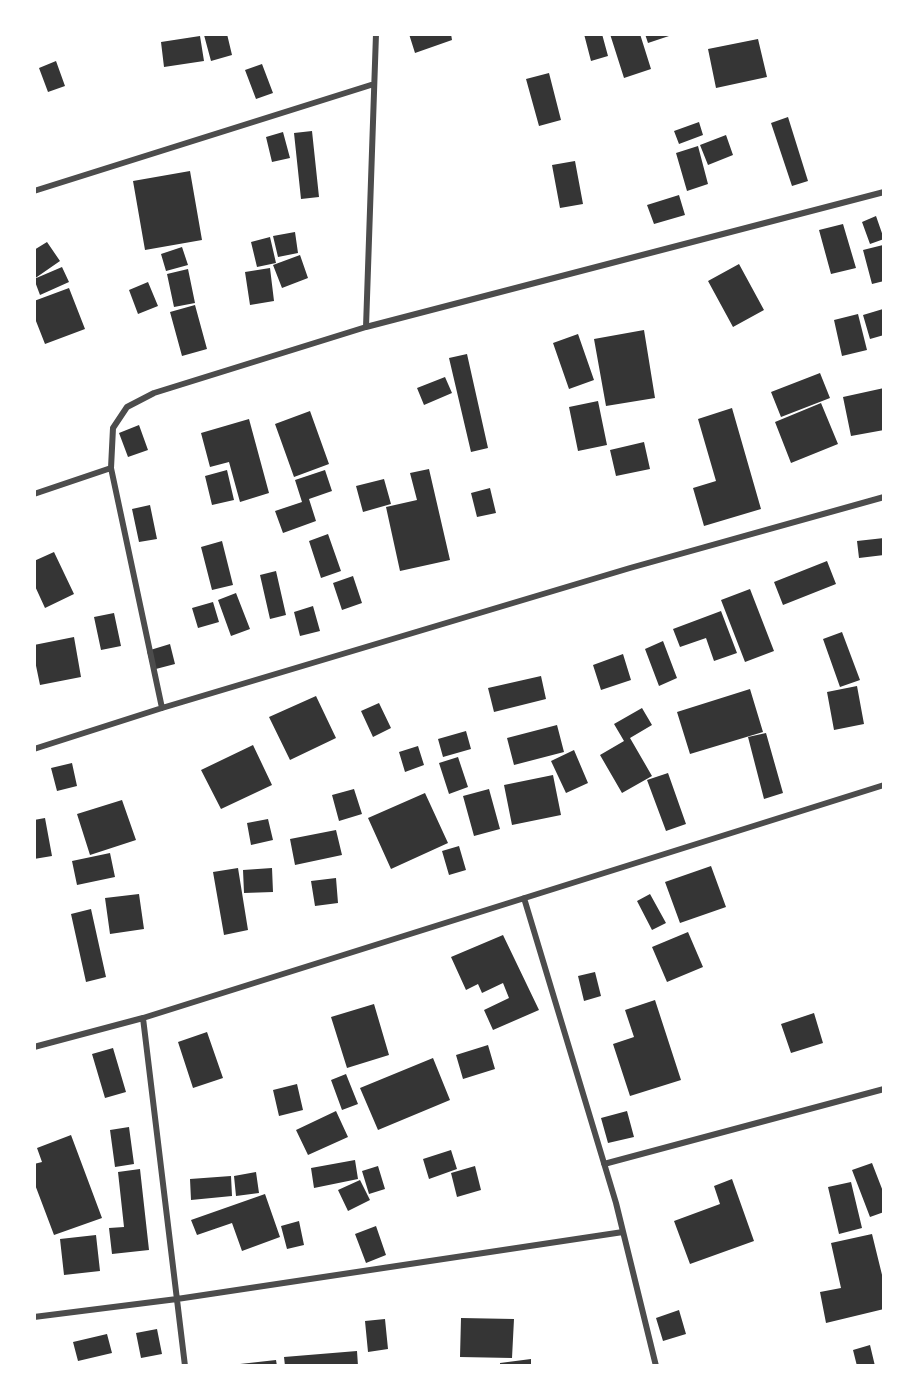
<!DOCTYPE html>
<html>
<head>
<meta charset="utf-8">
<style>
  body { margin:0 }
  #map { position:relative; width:918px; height:1400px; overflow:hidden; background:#fff; font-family:Mulish,sans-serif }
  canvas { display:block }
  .frame { position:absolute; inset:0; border:36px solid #fff; pointer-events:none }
</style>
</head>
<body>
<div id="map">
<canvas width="918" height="1400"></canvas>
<div class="frame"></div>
</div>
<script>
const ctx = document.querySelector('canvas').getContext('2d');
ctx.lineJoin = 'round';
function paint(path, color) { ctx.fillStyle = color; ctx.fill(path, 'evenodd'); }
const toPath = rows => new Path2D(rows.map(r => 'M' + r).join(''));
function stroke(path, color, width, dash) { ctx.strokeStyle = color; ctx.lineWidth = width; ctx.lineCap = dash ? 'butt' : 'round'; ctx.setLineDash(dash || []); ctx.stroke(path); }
paint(toPath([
  [227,34,232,55,211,61,204,35],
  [409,34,451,34,452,40,415,53],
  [584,34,602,34,608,56,591,61],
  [610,34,640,34,651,69,624,78],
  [645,34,672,34,672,35,648,43],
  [200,36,204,61,164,67,161,42],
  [758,39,767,77,716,88,708,49],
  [56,61,65,86,48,92,39,68],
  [262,64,273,93,256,99,245,70],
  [549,73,561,120,539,126,526,79],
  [788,117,808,181,792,186,771,123],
  [699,122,703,135,679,144,674,131],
  [312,131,319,197,301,199,294,133],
  [283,132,290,158,272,162,266,137],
  [726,135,733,155,708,165,700,145],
  [698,146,708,184,687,191,676,153],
  [575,161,583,204,560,208,552,165],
  [190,171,202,240,145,250,133,181],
  [679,195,685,215,654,224,647,205],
  [876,216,884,239,870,244,862,222],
  [843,224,856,268,831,274,819,230],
  [295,232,298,253,278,257,273,236],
  [270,237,276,263,257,267,251,242],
  [47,242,60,261,34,279,34,250],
  [883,245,884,281,872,284,863,250],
  [182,247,188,265,166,271,161,254],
  [300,255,308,278,282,288,273,265],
  [739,264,764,310,733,327,708,281],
  [62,267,69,282,40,295,34,279],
  [270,268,274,301,250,305,245,272],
  [188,269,195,303,174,307,167,274],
  [148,282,158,306,138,314,129,290],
  [69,288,85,329,45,344,34,316,34,301],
  [195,305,207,349,182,356,170,312],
  [883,309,884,335,870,339,863,315],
  [858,314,867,350,842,356,834,320],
  [644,330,655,398,606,406,594,339],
  [578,334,594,380,569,389,553,343],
  [467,354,488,448,471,452,449,358],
  [820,373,830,398,781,417,771,392],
  [445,377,452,393,424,405,417,388],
  [884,388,884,430,851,436,843,397],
  [598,401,607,445,578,451,569,407],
  [821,403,838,444,791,463,775,422],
  [732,408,761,509,704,526,693,488,716,481,698,419],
  [310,411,329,464,294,477,275,424],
  [249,419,269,493,240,502,229,462,210,467,201,433],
  [139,425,148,450,128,457,119,433],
  [644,442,650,469,616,476,610,450],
  [429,469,450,560,400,571,386,507,417,500,410,473],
  [227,470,234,500,212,505,205,476],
  [325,470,332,491,309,499,316,521,283,533,275,511,302,502,295,480],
  [384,479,391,504,363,512,356,486],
  [490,488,496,513,477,517,471,493],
  [150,505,157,539,139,542,132,509],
  [328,534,341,571,321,578,309,541],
  [884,538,884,555,859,558,857,541],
  [222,541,233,585,212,590,201,547],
  [54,552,74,594,45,608,34,584,34,561],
  [827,561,836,584,783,605,774,582],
  [276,571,286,615,270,619,260,575],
  [353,576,362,603,342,610,333,583],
  [750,589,774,651,745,662,721,600],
  [236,593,250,629,231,636,218,600],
  [213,602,219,622,198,628,192,608],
  [313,606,320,631,300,636,294,612],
  [721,611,737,653,714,661,706,638,680,647,673,629],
  [114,613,121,646,101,650,94,617],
  [842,632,860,680,840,687,823,639],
  [74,637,81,677,40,685,34,656,34,645],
  [663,641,677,678,659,686,645,649],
  [170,644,175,664,152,670,147,651],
  [623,654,631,680,601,690,593,665],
  [541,676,546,699,494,712,488,688],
  [857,686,864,724,834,730,827,692],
  [750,689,763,732,690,754,677,712],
  [316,696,336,738,290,760,269,717],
  [379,703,391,728,373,737,361,711],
  [642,708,652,725,630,738,652,776,622,793,600,755,624,741,614,724],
  [557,725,564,752,514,765,507,738],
  [466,731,471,749,443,757,438,739],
  [766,733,783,793,764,799,748,737],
  [253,745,272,785,221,809,201,770],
  [418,746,424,765,405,772,399,752],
  [574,750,588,783,566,793,551,761],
  [458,757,468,787,449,794,439,763],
  [72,763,77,786,57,791,51,768],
  [668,773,686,824,666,831,647,780],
  [553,775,561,815,512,825,504,785],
  [354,789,362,814,339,821,332,795],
  [489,789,500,829,474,836,463,796],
  [425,793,448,843,391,869,368,818],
  [122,800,136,840,90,855,77,814],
  [45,818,52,856,34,859,34,820],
  [268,819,273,840,251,845,247,823],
  [336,830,342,855,295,865,290,839],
  [459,846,466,870,449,875,442,851],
  [110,853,115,877,77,885,72,861],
  [711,866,726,907,680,923,665,882],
  [238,868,248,930,224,935,213,872],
  [272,868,273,892,244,893,243,870],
  [336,878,338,903,315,906,311,881],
  [139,894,144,929,110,934,105,898],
  [650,894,666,923,652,930,637,901],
  [91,909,106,977,86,982,71,914],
  [688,932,703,967,667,982,652,947],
  [503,935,539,1010,493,1030,484,1010,509,998,503,983,482,993,478,984,466,990,451,957],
  [595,972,601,996,584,1001,578,976],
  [655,1000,681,1080,630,1096,613,1044,634,1037,625,1010],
  [374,1004,389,1055,347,1068,331,1017],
  [814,1013,823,1043,791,1053,781,1024],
  [207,1032,223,1078,193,1088,178,1042],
  [488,1045,495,1069,463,1079,456,1055],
  [113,1048,126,1092,105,1098,92,1054],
  [433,1058,450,1100,378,1130,360,1088],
  [346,1074,358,1104,342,1110,331,1080],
  [297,1084,303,1110,279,1116,273,1090],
  [336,1111,348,1137,308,1155,296,1130],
  [627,1111,634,1137,608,1143,601,1118],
  [129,1127,134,1164,115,1167,110,1130],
  [71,1135,102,1218,54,1235,34,1182,34,1164,42,1162,37,1148],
  [451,1150,457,1169,429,1179,423,1159],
  [355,1160,358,1179,314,1188,311,1168],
  [872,1163,884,1194,884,1212,870,1217,852,1170],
  [378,1166,385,1189,369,1194,362,1171],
  [475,1166,481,1190,457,1197,451,1173],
  [140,1169,149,1250,112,1254,109,1228,124,1227,118,1172],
  [256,1172,259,1193,236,1196,234,1176],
  [231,1176,232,1196,191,1200,190,1179],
  [732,1179,754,1241,690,1264,674,1221,720,1204,714,1186],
  [360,1180,370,1200,348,1211,338,1190],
  [851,1182,862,1228,839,1234,828,1187],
  [265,1194,280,1237,242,1251,232,1223,197,1235,191,1220],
  [299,1221,304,1245,287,1249,281,1226],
  [376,1226,386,1255,366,1263,355,1234],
  [872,1234,884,1283,884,1309,826,1323,820,1292,841,1288,831,1243],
  [96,1235,100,1271,64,1275,60,1239],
  [679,1310,686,1334,663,1341,656,1318],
  [461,1318,514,1319,512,1358,460,1357],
  [385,1319,388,1349,368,1352,365,1321],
  [157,1329,162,1354,141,1358,136,1333],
  [107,1334,112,1353,78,1361,73,1342],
  [870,1345,875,1366,857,1366,853,1350],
  [357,1351,358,1366,285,1366,284,1357],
  [531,1359,531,1366,500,1366,500,1363],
  [276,1360,277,1366,240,1366,240,1364]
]), '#353535');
stroke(toPath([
  [34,191,374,84],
  [366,327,376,34],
  [34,494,111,468],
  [162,708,111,468,113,428,127,407,154,393,366,327,884,192],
  [34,749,162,708,630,568,884,497],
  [524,898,616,1203,656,1366],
  [143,1018,185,1366],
  [34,1047,143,1018,884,785],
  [604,1164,884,1089],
  [34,1317,177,1299,623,1232]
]), '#4c4c4c', 6);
</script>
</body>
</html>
